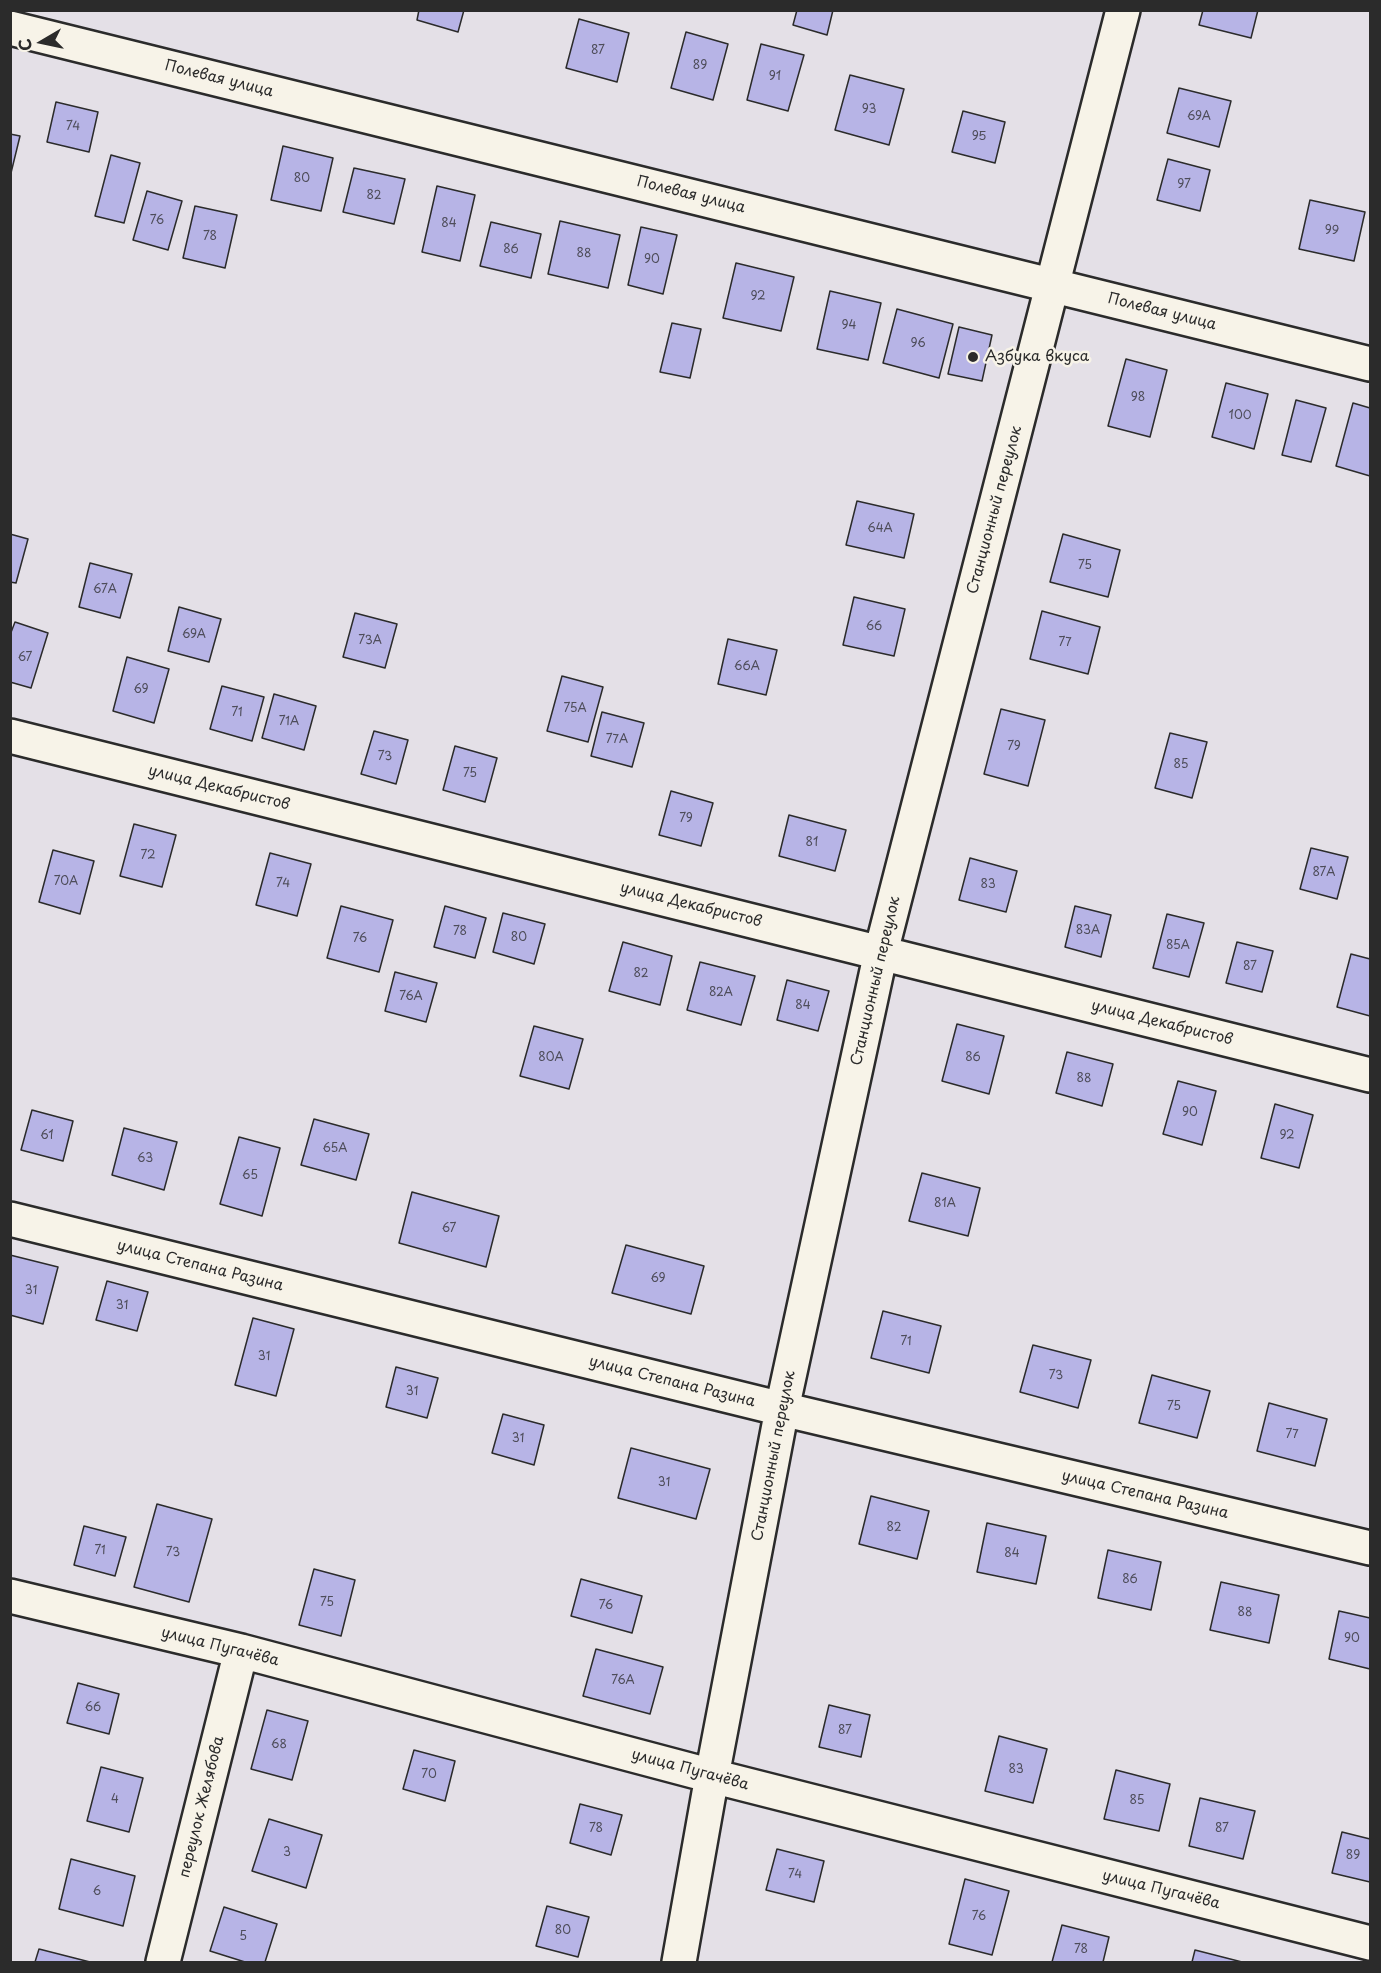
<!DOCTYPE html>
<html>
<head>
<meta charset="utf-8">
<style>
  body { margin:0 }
  #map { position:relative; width:1381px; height:1973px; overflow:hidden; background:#e4e0e7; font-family:"Playpen Sans",sans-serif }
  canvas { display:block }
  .frame { position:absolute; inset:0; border:12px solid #2b2b2b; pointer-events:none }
  .north { position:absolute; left:12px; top:12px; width:60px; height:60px; -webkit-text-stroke:4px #f7f3e8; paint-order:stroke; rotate:261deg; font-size:16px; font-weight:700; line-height:24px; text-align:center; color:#2b2b2b }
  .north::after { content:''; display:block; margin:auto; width:21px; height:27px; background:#2b2b2b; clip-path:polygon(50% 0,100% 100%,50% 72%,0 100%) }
</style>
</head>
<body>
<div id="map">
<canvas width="1381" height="1973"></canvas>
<div class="frame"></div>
<div class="north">С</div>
</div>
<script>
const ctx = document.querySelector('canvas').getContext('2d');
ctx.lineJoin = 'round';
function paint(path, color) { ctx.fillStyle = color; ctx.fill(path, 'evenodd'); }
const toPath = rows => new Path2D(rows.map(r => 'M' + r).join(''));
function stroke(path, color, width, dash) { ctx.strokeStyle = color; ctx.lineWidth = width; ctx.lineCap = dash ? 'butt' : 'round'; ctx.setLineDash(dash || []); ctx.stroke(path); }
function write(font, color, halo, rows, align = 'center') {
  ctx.font = font + ' "Playpen Sans",sans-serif'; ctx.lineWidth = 5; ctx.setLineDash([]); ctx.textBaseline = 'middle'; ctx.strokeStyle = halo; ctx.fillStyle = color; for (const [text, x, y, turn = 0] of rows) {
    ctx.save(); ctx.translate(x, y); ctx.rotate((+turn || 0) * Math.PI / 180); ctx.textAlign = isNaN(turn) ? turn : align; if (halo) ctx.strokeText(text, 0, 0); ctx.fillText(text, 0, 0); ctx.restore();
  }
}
const building = toPath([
  [419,10,464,10,458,32,417,20,419,10],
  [797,10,833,10,827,35,793,25,797,10],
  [1203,10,1258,10,1251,38,1199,25,1203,10],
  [579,19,629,33,617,82,566,68,579,19],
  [686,32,728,44,713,100,671,88,686,32],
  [761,44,804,55,788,111,747,100,761,44],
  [850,75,904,89,889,145,835,130,850,75],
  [1179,88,1231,101,1219,147,1167,133,1179,88],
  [56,102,98,112,89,152,47,142,56,102],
  [963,111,1005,122,995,163,952,152,963,111],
  [10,134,20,136,10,177,10,134],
  [283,146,333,158,321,211,271,200,283,146],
  [111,155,140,163,124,223,95,216,111,155],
  [1168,159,1210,170,1200,211,1157,200,1168,159],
  [354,168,405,179,394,224,343,212,354,168],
  [437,186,475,195,460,261,422,252,437,186],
  [147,191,182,201,168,250,133,240,147,191],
  [1310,200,1365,212,1354,261,1299,249,1310,200],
  [195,206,237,215,225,268,183,258,195,206],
  [560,221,620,235,608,288,548,274,560,221],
  [491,222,541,234,531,278,480,266,491,222],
  [641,227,677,235,663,294,628,285,641,227],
  [736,263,794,277,781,331,723,318,736,263],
  [830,291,881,303,868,360,817,349,830,291],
  [897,309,953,324,939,378,883,363,897,309],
  [672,323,701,329,690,378,660,372,672,323],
  [959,327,992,335,982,381,948,374,959,327],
  [1126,359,1167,370,1150,437,1108,426,1126,359],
  [1226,383,1268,394,1254,449,1212,437,1226,383],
  [1296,400,1326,408,1311,462,1282,455,1296,400],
  [1353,403,1370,408,1370,476,1336,466,1353,403],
  [857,501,914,514,904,558,846,545,857,501],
  [10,534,28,539,16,583,10,582,10,534],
  [1063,534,1120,550,1108,597,1050,582,1063,534],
  [90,563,132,574,120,618,79,607,90,563],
  [854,597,905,609,894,656,843,645,854,597],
  [179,607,221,619,209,662,168,651,179,607],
  [1042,611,1100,627,1088,674,1030,659,1042,611],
  [355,613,397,624,385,668,343,657,355,613],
  [15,622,48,633,31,688,10,682,10,635,15,622],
  [728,639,777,650,766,695,718,684,728,639],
  [127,657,169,669,154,723,113,711,127,657],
  [562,676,603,687,588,742,547,731,562,676],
  [222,686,264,697,252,741,210,729,222,686],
  [274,694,316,706,304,750,262,738,274,694],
  [1001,709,1045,720,1028,786,984,774,1001,709],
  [602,712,644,723,632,767,591,756,602,712],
  [374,731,408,740,396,784,361,774,374,731],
  [1170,733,1207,742,1192,798,1155,788,1170,733],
  [455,746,497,758,485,802,443,790,455,746],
  [671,791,713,803,701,846,659,835,671,791],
  [789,815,846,830,835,871,779,856,789,815],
  [134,824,176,835,162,887,120,876,134,824],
  [1311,848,1348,857,1337,899,1300,889,1311,848],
  [53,850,94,861,80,914,39,902,53,850],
  [270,853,311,864,297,916,256,905,270,853],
  [970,858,1017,871,1006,912,959,900,970,858],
  [341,906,393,920,379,972,327,958,341,906],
  [445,906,486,918,475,958,434,947,445,906],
  [1075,906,1111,915,1101,957,1065,947,1075,906],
  [503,913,545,924,534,964,493,952,503,913],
  [1167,914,1204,923,1189,977,1153,968,1167,914],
  [623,942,672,956,660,1005,609,991,623,942],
  [1237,942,1273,951,1262,992,1226,983,1237,942],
  [1351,954,1370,959,1370,1016,1337,1007,1351,954],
  [700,962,755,976,741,1025,687,1010,700,962],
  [395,972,437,983,426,1022,385,1011,395,972],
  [787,980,829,991,818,1031,777,1020,787,980],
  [957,1024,1004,1036,989,1094,942,1081,957,1024],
  [534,1026,583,1039,569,1089,520,1076,534,1026],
  [1067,1052,1113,1064,1102,1106,1056,1093,1067,1052],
  [1178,1081,1216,1091,1202,1145,1163,1134,1178,1081],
  [1275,1104,1313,1115,1299,1168,1261,1158,1275,1104],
  [32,1110,73,1121,63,1161,21,1150,32,1110],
  [314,1119,369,1134,356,1180,301,1165,314,1119],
  [124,1128,177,1142,164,1190,112,1175,124,1128],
  [239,1137,280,1148,262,1216,220,1204,239,1137],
  [922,1173,980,1188,968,1236,909,1221,922,1173],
  [412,1192,499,1216,486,1267,399,1243,412,1192],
  [626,1245,704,1266,691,1314,612,1293,626,1245],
  [10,1255,58,1267,43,1324,10,1315,10,1255],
  [107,1281,148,1292,137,1331,96,1320,107,1281],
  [883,1311,941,1326,929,1373,871,1358,883,1311],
  [253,1318,294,1329,276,1396,235,1385,253,1318],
  [1033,1345,1091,1360,1078,1408,1020,1392,1033,1345],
  [396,1367,438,1378,427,1418,386,1407,396,1367],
  [1152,1375,1210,1391,1197,1438,1139,1423,1152,1375],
  [1269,1403,1327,1419,1315,1466,1257,1451,1269,1403],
  [503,1414,544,1425,534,1465,492,1453,503,1414],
  [631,1448,710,1469,696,1519,618,1498,631,1448],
  [871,1496,929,1511,917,1559,859,1544,871,1496],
  [157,1504,212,1519,189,1602,134,1587,157,1504],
  [987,1523,1046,1536,1036,1584,977,1572,987,1523],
  [84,1526,126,1537,115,1576,74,1565,84,1526],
  [1108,1550,1161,1562,1151,1610,1098,1598,1108,1550],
  [314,1569,355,1580,341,1636,299,1625,314,1569],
  [581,1579,642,1596,632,1633,571,1616,581,1579],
  [1221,1582,1279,1595,1269,1643,1210,1630,1221,1582],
  [1339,1611,1370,1618,1370,1669,1329,1659,1339,1611],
  [596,1649,663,1667,650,1714,583,1696,596,1649],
  [78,1683,119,1694,109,1734,67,1723,78,1683],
  [829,1705,870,1715,861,1757,819,1747,829,1705],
  [267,1710,308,1721,292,1780,251,1769,267,1710],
  [999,1736,1047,1749,1033,1803,985,1791,999,1736],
  [414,1750,455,1761,445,1801,403,1789,414,1750],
  [101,1767,143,1778,129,1832,87,1821,101,1767],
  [1116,1770,1170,1784,1159,1831,1104,1819,1116,1770],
  [1200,1798,1255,1811,1243,1859,1189,1846,1200,1798],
  [580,1804,622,1815,611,1855,570,1843,580,1804],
  [269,1819,322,1835,306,1888,252,1871,269,1819],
  [1342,1832,1370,1839,1370,1882,1332,1873,1342,1832],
  [777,1849,824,1861,814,1902,766,1890,777,1849],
  [71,1859,135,1876,123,1926,59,1909,71,1859],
  [965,1879,1009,1891,992,1955,949,1944,965,1879],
  [547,1906,589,1917,578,1957,536,1946,547,1906],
  [224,1907,277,1924,265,1962,245,1962,210,1951,224,1907],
  [1062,1925,1109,1937,1103,1962,1052,1962,1062,1925],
  [39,1949,90,1962,35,1962,39,1949],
  [1195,1950,1242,1962,1192,1962,1195,1950]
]);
paint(building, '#b7b4e6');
stroke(building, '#2b2b2b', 1.5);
const minor = toPath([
  [10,736,1370,1075],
  [10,1219,782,1409,1370,1548],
  [10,1596,241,1651,712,1776,1370,1943],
  [163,1962,241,1651],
  [679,1962,712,1776,782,1409,881,952,1123,10]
]);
const tertiary = toPath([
  [10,28,1370,364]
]);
stroke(minor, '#2b2b2b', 38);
stroke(tertiary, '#2b2b2b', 38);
stroke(minor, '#f7f3e8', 33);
stroke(tertiary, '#f7f3e8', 33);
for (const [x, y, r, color] of [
  [973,357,6,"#2b2b2b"]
]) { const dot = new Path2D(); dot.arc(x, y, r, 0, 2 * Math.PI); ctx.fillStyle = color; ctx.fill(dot); stroke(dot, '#f7f3e8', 2); }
write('12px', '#4e4d5a', null, [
  ["87",598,51],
  ["89",700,66],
  ["91",775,77],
  ["93",869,110],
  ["69А",1199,117],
  ["74",73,127],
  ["95",979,137],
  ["80",302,179],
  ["97",1184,185],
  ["82",374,196],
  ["76",157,221],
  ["84",449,224],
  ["99",1332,231],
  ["78",210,237],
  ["86",511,250],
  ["88",584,254],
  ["90",652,260],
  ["92",758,297],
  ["94",849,326],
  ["96",918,344],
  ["98",1138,398],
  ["100",1240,416],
  ["64А",880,529],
  ["75",1085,566],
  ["67А",105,590],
  ["66",874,627],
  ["69А",194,635],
  ["73А",370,641],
  ["77",1065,643],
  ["67",25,658],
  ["66А",747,667],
  ["69",141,690],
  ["75А",575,709],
  ["71",237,713],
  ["71А",289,722],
  ["77А",617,740],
  ["79",1014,747],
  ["73",385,757],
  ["85",1181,765],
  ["75",470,774],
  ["79",686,819],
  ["81",812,843],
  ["72",148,856],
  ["87А",1324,873],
  ["70А",66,882],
  ["74",283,884],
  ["83",988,885],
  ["83А",1088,931],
  ["78",460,932],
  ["80",519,938],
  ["76",360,939],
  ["85А",1178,946],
  ["87",1250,967],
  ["82",641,974],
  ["82А",721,993],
  ["76А",411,997],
  ["84",803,1006],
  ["80А",551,1058],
  ["86",973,1058],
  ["88",1084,1079],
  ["90",1190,1113],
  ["61",47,1136],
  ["92",1287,1136],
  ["65А",335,1149],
  ["63",145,1159],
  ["65",250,1176],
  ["81А",945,1204],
  ["67",449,1229],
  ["69",658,1279],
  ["31",31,1291],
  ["31",122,1306],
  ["71",906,1342],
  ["31",264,1357],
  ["73",1056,1376],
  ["31",412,1392],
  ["75",1174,1407],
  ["77",1292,1435],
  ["31",518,1439],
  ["31",664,1483],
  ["82",894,1528],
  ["71",100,1551],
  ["73",173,1553],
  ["84",1012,1554],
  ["86",1130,1580],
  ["75",327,1603],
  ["76",606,1606],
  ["88",1245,1613],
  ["90",1352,1639],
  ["76А",623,1681],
  ["66",93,1708],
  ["87",845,1731],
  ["68",279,1745],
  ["83",1016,1770],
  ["70",429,1775],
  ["4",115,1800],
  ["85",1137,1801],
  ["78",596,1829],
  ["87",1222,1829],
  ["3",287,1853],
  ["89",1353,1856],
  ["74",795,1875],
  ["6",97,1892],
  ["76",979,1917],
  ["80",563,1931],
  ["5",243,1937],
  ["78",1081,1950]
]);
write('15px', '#2b2b2b', '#f7f3e8', [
  ["Полевая улица",219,79,14],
  ["Полевая улица",691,195,14],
  ["Полевая улица",1162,312,14],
  ["Станционный переулок",995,510,-75],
  ["улица Декабристов",219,788,14],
  ["улица Декабристов",691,905,14],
  ["Станционный переулок",876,981,-77],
  ["улица Декабристов",1162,1023,14],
  ["улица Степана Разина",200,1266,14],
  ["улица Степана Разина",672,1382,14],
  ["Станционный переулок",774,1456,-79],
  ["улица Степана Разина",1145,1495,13],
  ["улица Пугачёва",220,1647,14],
  ["улица Пугачёва",690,1770,15],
  ["переулок Желябова",202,1807,-76],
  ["улица Пугачёва",1161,1890,14]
]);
write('15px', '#2b2b2b', '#f7f3e8', [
  ["Азбука вкуса",985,357]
], 'left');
</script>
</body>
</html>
